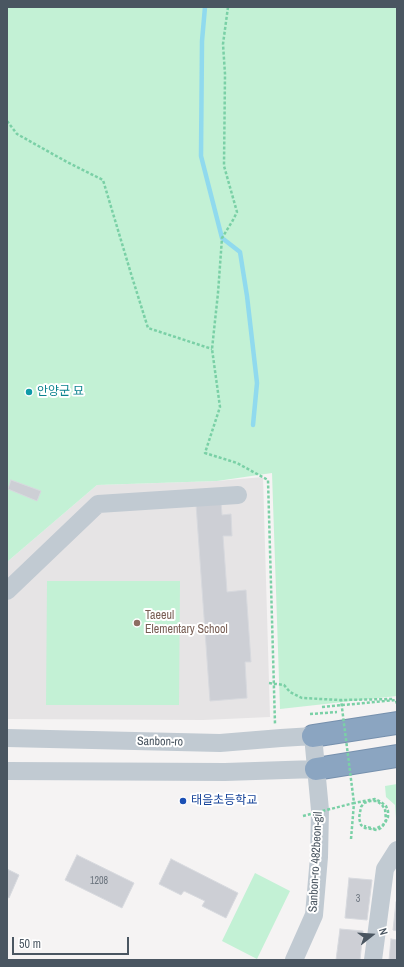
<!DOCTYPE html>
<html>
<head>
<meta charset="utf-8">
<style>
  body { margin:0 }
  #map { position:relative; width:404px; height:967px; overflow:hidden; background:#f5f3f3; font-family:"Archivo Narrow",sans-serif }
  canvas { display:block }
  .frame { position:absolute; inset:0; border:8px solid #4a5661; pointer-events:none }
  .north { position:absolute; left:352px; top:915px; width:40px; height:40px; -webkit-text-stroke:3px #fff; paint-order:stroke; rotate:73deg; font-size:11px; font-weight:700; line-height:16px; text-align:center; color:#4a5661 }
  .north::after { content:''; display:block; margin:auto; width:14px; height:18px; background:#4a5661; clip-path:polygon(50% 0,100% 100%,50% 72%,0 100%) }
  .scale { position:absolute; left:12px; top:937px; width:117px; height:18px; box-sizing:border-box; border:2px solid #4a5661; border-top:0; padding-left:5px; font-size:12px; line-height:14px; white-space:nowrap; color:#4a5661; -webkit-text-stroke:3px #fff; paint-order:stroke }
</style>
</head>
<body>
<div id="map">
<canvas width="404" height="967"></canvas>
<div class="frame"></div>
<div class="north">N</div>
<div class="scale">50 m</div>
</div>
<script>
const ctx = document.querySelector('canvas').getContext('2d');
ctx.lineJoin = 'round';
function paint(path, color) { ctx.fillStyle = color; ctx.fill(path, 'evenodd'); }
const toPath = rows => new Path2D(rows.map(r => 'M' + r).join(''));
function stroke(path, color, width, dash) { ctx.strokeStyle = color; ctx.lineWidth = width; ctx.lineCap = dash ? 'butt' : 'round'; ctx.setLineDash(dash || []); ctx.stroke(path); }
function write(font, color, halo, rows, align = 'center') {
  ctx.font = font + ' "Archivo Narrow","Noto Sans KR",sans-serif'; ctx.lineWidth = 4; ctx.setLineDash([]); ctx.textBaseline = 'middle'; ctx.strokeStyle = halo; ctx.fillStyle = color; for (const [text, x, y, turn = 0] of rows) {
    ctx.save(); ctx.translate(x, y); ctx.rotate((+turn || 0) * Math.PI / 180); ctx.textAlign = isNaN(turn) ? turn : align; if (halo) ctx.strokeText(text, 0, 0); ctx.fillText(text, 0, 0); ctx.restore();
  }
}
paint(toPath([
  [263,477,270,717,203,720,7,719,7,562,97,485,217,481]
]), '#e6e4e5');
paint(toPath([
  [7,7,397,7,397,696,280,709,272,473,217,481,97,485,7,562],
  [47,581,180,581,179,705,46,705],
  [397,784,397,818,396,818,395,805,386,797,385,786],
  [255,873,290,891,257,959,222,941]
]), '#c3f1d5');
stroke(toPath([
  [205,7,202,41,201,156,222,238,240,252,247,296,257,383,253,425]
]), '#90daee', 4.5);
const building = toPath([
  [11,480,41,491,37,501,8,489,11,480],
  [221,502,222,515,231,514,232,536,223,536,227,592,246,590,251,662,245,662,247,698,210,701,196,504,221,502],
  [77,855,134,883,122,908,65,880,77,855],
  [171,859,238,893,226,918,202,906,205,901,184,891,181,895,159,884,171,859],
  [7,869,19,875,9,898,7,897,7,869],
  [349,878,372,880,367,920,345,918,349,878],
  [396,902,397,902,397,931,393,930,396,902],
  [340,929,363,931,360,960,336,960,340,929],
  [391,939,397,940,397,960,389,960,391,939]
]);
paint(building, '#cdcfd5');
stroke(building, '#d7d9de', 1);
const highway = toPath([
  [313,736,397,723],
  [316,769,397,756]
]);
stroke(highway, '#7690ad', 24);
stroke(toPath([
  [228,7,223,44,225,74,224,166,237,212,233,220,222,238,218,293,212,349,220,407,205,453,237,463,268,480,275,724],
  [7,121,17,134,67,162,103,180,132,277,148,328,212,349],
  [269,683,284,685,290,692,302,698,341,700,393,699],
  [322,707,396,700,397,705],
  [310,714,337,712],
  [351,839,354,803,375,799,381,802,386,806,388,811,388,817,385,823,381,828,377,830,365,828,361,825,359,818,361,807,364,803,370,801,377,801,382,805,385,809,386,820,383,825,375,829,364,826]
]), '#7ad0a6', 2.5, [3, 2]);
stroke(toPath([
  [7,591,98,504,238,495],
  [7,738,220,743,281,738,313,736,320,810,319,857,314,915,294,960],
  [7,771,225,772,316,769],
  [373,960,385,869,397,850]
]), '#c1cad2', 18);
stroke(highway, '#8ba5c1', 22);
stroke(toPath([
  [303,816,354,803,341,700]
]), '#7ad0a6', 2.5, [3, 2]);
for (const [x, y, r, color] of [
  [29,392,4,"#0f9aa8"],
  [137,623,4,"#8d6e63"],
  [183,801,4,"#1a4fb4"]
]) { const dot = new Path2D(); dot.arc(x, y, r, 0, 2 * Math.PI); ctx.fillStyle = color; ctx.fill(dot); stroke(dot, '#fff', 1.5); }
write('10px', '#6b747e', null, [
  ["1208",99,881],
  ["3",358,899]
]);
write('12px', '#0d838f', '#fff', [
  ["안양군 묘",37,392]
], 'left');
write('12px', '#785e54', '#fff', [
  ["Taeeul",145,616],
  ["Elementary School",145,630]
], 'left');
write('12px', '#4a5661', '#fff', [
  ["Sanbon-ro",160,742,1],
  ["Sanbon-ro 482beon-gil",316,862,-87]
]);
write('12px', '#164399', '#fff', [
  ["태을초등학교",191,801]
], 'left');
</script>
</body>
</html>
